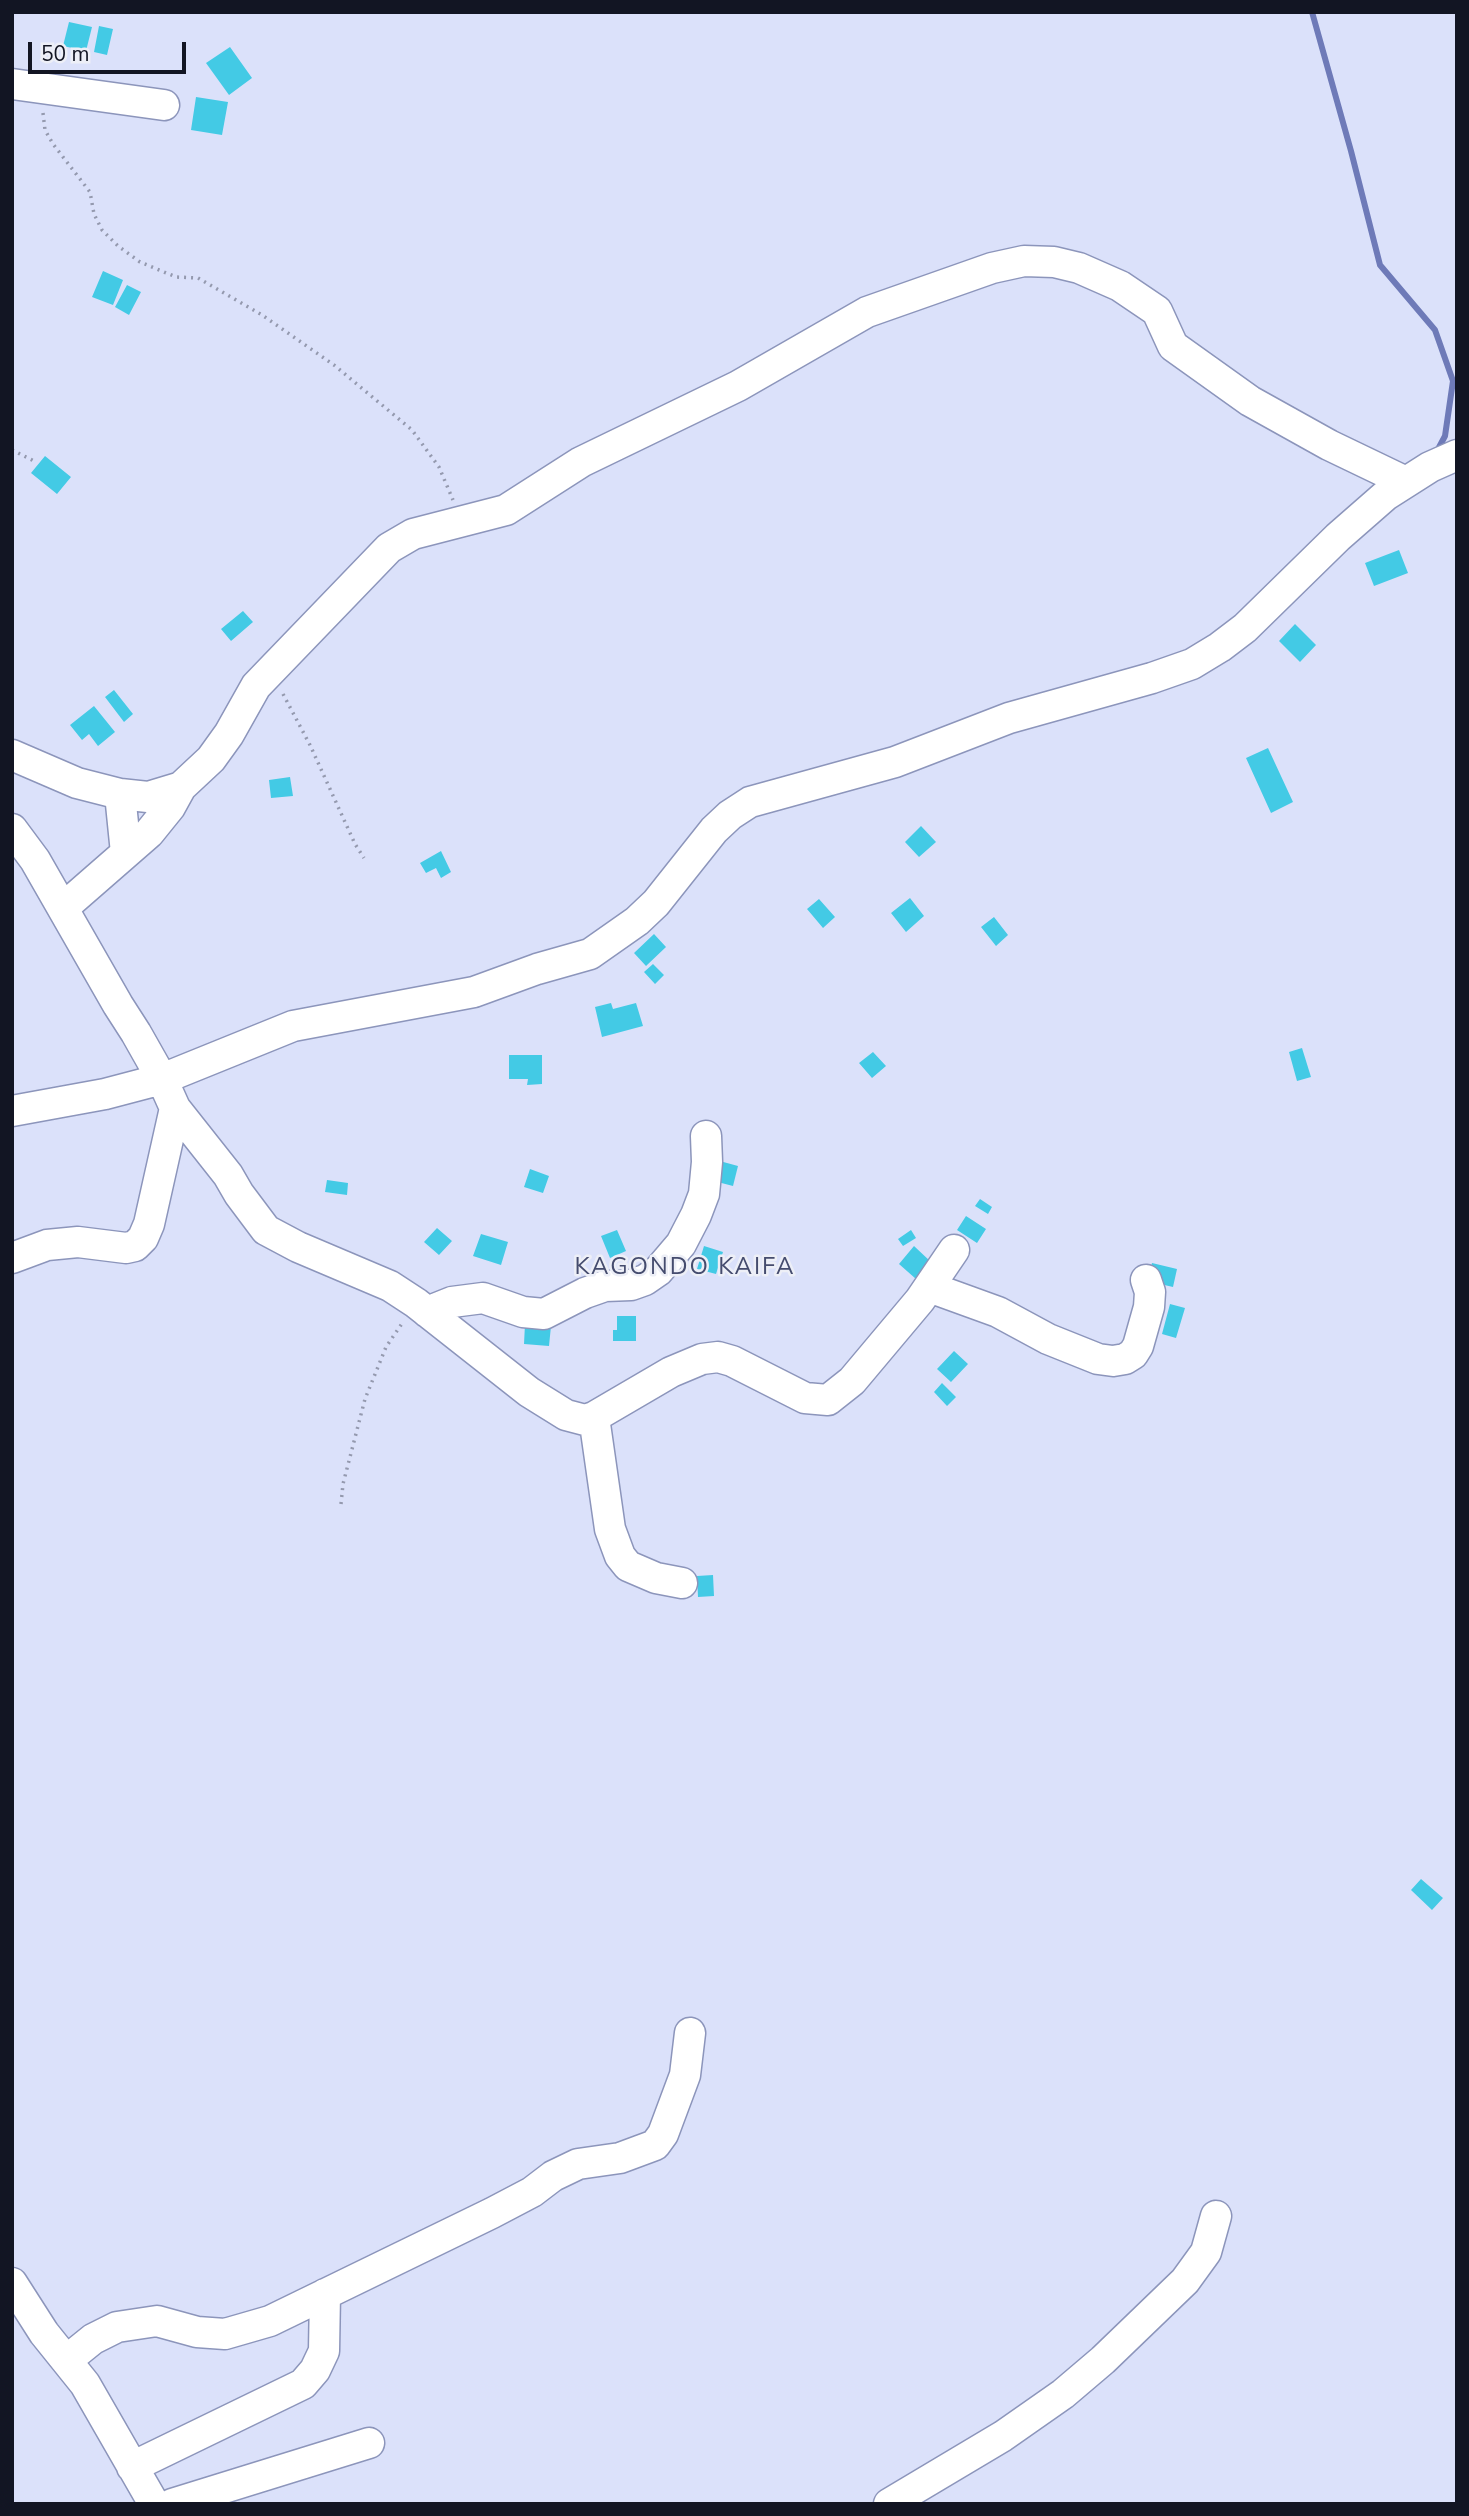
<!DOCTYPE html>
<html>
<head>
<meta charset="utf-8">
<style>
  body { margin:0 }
  #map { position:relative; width:1469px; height:2516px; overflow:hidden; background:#dbe1fa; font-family:"Nunito Sans",sans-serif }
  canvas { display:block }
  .frame { position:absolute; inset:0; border:14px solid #121523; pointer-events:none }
  .scale { position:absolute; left:28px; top:42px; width:158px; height:32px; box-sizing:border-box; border:4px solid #121523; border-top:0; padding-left:9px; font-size:21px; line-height:24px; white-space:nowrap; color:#121523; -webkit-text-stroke:5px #edeff7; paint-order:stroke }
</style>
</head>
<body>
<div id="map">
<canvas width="1469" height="2516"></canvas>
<div class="frame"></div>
<div class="scale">50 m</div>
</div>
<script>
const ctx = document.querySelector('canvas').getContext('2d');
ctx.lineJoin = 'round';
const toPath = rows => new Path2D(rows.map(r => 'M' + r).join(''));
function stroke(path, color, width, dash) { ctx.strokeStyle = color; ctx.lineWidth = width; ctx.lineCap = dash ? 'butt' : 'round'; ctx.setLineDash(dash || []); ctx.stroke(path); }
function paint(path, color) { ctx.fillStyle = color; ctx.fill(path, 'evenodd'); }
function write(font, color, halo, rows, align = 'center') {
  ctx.font = font + ' "Nunito Sans",sans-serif'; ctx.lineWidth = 5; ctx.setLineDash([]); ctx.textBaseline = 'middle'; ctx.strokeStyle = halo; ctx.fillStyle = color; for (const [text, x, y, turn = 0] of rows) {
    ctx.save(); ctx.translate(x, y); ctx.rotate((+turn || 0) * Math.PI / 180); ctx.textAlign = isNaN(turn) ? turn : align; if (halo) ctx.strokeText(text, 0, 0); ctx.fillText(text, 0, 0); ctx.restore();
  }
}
stroke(toPath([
  [1312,12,1351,151,1380,265,1435,330,1453,381,1445,436,1436,453]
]), '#6e7ab8', 6);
paint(toPath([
  [69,22,92,27,86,51,63,46],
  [99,26,113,29,107,55,94,52],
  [230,47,252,78,229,95,206,63],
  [196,97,228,102,222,135,191,130],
  [103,271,123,280,113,305,92,297],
  [127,285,141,292,129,315,115,307],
  [45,456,71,477,57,494,31,473],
  [1399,550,1408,573,1374,586,1365,563],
  [243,611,253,622,231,641,221,629],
  [1295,624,1316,645,1300,662,1279,641],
  [114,690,133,714,124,722,105,697],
  [94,706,115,732,98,746,89,734,82,740,70,725],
  [1268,748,1293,802,1271,813,1246,758],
  [290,777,293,796,271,798,269,780],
  [921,826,936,842,919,857,905,842],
  [441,851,451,872,441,878,436,868,426,873,420,863],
  [910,898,924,916,906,932,891,913],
  [819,899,835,917,823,928,807,909],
  [994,917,1008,935,996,946,981,927],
  [654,934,666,947,646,966,634,953],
  [653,964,664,975,655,984,644,972],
  [611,1003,613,1009,636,1003,643,1026,602,1037,595,1007],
  [1302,1048,1311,1077,1297,1081,1289,1052],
  [873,1052,886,1066,872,1078,859,1063],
  [509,1055,542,1055,542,1084,527,1085,528,1079,509,1079],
  [716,1160,738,1166,733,1186,710,1180],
  [530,1169,549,1176,543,1193,524,1187],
  [327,1180,348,1183,347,1195,325,1192],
  [980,1199,992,1207,988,1214,975,1206],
  [966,1216,986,1229,977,1243,957,1230],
  [437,1228,452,1241,439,1255,424,1242],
  [617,1230,626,1251,610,1258,601,1236],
  [911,1230,916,1238,903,1246,898,1239],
  [481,1234,508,1242,501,1265,473,1256],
  [704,1246,723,1252,716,1274,697,1269],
  [914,1246,931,1262,916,1279,899,1264],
  [1152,1263,1177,1269,1173,1287,1147,1281],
  [1170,1304,1185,1308,1176,1338,1162,1334],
  [617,1316,636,1316,636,1341,613,1341,613,1330,617,1330],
  [525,1324,551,1326,549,1346,524,1344],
  [954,1351,968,1364,951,1382,937,1369],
  [942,1383,956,1397,947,1406,934,1392],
  [713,1575,714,1596,698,1597,697,1576],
  [1421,1879,1443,1898,1432,1910,1411,1890]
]), '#43cae5');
const minor = toPath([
  [12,84,164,105],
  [12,755,77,783,120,794,148,797,181,787],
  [120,794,126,853],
  [12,829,35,860,118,1005,136,1033,162,1079,175,1108,228,1175,239,1194,266,1230,298,1247,390,1286,416,1303,529,1392,566,1415,585,1420,594,1417,671,1372,702,1359,718,1357,732,1361,805,1398,828,1400,852,1381,920,1300,954,1250],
  [63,908,149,833,170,807,181,787,211,759,229,734,256,686,389,548,413,534,506,510,581,462,738,386,867,312,992,268,1024,261,1054,262,1079,268,1120,286,1157,311,1173,346,1250,401,1329,445,1406,482],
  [12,1111,105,1094,162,1079,293,1026,474,992,537,969,590,954,637,921,656,903,714,830,730,815,750,802,895,762,1009,718,1152,678,1192,664,1220,647,1245,628,1338,537,1386,495,1430,467,1457,455],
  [12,1258,47,1245,78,1242,126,1248,135,1246,143,1238,149,1224,175,1108],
  [929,1287,998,1312,1048,1339,1098,1359,1113,1361,1125,1359,1133,1354,1138,1346,1149,1307,1150,1292,1146,1280],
  [427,1312,452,1302,483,1298,523,1312,544,1314,585,1293,605,1286,631,1285,645,1280,658,1271,681,1244,696,1215,704,1194,707,1162,706,1136],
  [594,1417,610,1529,620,1556,628,1566,656,1578,682,1583],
  [12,2283,44,2333,85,2384,154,2504],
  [67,2360,93,2339,117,2327,157,2321,197,2332,225,2334,270,2321,492,2213,532,2192,553,2176,578,2164,620,2158,655,2145,663,2134,685,2075,690,2033],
  [132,2467,303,2384,315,2370,324,2351,325,2294],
  [172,2504,369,2443],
  [889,2504,1003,2436,1063,2394,1103,2360,1185,2281,1206,2252,1216,2216]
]);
stroke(minor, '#8c95bb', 33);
stroke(toPath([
  [43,113,45,130,53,144,90,192,94,214,102,230,118,246,140,262,176,277,198,278,262,315,334,365,412,430,439,467,453,500],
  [12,450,36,462],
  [283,694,310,745,355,844,364,858],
  [341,1504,343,1484,365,1399,386,1347,403,1322]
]), '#9499ae', 3.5, [2, 5]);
stroke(minor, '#fff', 30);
ctx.letterSpacing = '2px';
write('24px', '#454c6e', '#edeff7', [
  ["KAGONDO KAIFA",685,1268]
]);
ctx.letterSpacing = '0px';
</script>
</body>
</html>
